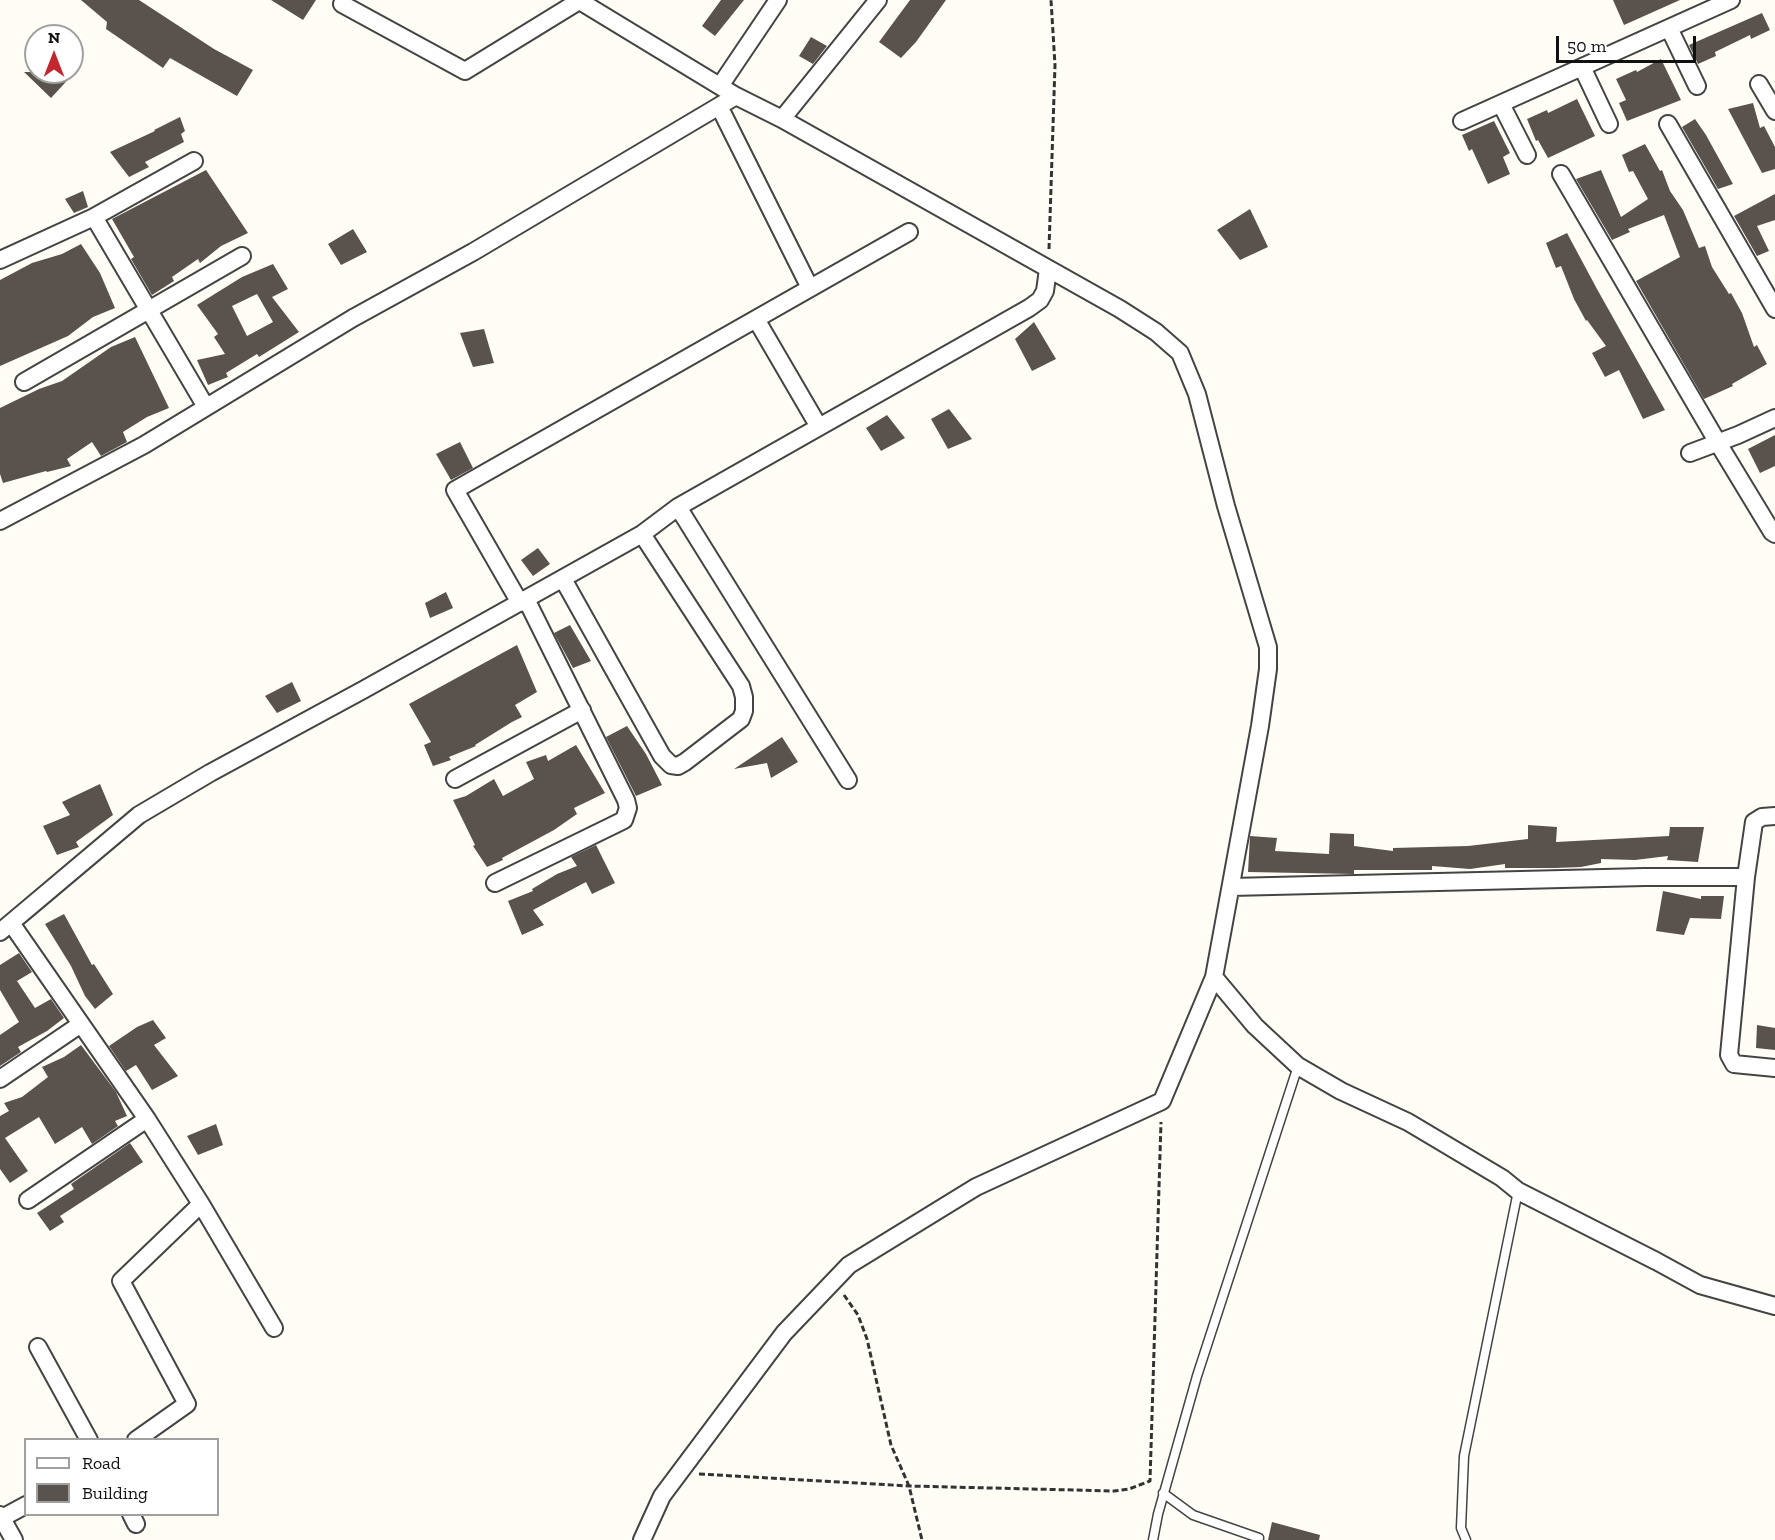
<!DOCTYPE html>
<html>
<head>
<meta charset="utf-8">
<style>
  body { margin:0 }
  #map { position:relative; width:1775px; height:1540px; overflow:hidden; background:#fffdf5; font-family:"Zilla Slab",serif }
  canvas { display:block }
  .legend { position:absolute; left:24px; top:1438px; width:195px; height:78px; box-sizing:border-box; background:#fff; border:2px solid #a0a0a0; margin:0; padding:8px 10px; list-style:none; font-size:18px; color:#111 }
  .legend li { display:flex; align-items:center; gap:12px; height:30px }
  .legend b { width:30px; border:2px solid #a0a0a0 }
  .north { position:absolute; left:24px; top:24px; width:60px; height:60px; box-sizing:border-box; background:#fff; border:2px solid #a0a0a0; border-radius:50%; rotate:0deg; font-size:16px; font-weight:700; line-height:24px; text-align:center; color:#111 }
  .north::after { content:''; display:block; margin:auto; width:21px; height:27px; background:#c4262e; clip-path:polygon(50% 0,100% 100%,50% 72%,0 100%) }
  .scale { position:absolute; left:1556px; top:36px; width:140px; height:27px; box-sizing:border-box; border:3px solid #111; border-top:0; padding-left:8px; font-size:18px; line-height:21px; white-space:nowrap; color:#111; -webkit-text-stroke:4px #fff; paint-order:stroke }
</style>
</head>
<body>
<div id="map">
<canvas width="1775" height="1540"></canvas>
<ul class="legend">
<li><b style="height:8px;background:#fff"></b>Road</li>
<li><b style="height:16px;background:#5a524d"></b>Building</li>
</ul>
<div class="north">N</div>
<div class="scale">50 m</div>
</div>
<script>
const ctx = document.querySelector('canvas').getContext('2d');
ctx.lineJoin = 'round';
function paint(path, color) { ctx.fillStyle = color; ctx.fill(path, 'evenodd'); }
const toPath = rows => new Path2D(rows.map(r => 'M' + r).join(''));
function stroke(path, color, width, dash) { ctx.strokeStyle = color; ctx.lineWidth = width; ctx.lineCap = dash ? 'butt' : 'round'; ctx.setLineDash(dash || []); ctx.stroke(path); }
paint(toPath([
  [81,0,139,0,214,49,253,70,237,96,170,58,163,68,106,29,107,22],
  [271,0,316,0,303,20],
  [721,0,744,0,715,36,702,26],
  [910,0,946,0,916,42,901,58,879,42],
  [1613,0,1680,0,1624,25],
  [1762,13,1770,30,1751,39,1750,35,1715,52,1716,56,1698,64,1689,45],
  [811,37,827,46,813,64,799,56],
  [1661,59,1681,100,1627,121,1619,103,1626,100,1616,79,1636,70,1637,72],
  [24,72,75,72,51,98],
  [1577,99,1595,136,1548,158,1538,140,1536,141,1527,119,1547,110,1548,113],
  [1753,103,1760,128,1764,126,1775,147,1775,169,1762,173,1728,109],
  [180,117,185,131,181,134,184,142,145,162,149,167,129,177,110,152,155,131,154,130],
  [1695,119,1706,135,1733,184,1718,189,1682,127],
  [1494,121,1510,153,1503,157,1510,174,1488,184,1472,149,1469,151,1462,135],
  [1645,144,1660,171,1662,170,1670,191,1683,210,1699,248,1705,246,1712,267,1729,294,1731,293,1742,313,1754,347,1757,345,1767,364,1732,384,1733,386,1704,399,1636,281,1680,257,1664,215,1628,229,1630,232,1612,240,1576,179,1601,170,1621,217,1648,199,1633,171,1629,172,1622,155],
  [206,170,248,233,221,246,200,263,198,259,172,277,174,281,152,295,131,259,134,257,112,219],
  [83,191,88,207,74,213,65,199],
  [1775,194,1775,220,1757,226,1769,251,1757,256,1734,216],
  [1250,209,1268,247,1240,260,1217,230],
  [353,229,367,252,341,265,328,244],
  [1567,233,1597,289,1665,410,1643,419,1619,370,1605,377,1592,353,1606,346,1587,320,1586,321,1574,299,1561,266,1556,268,1546,243],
  [81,244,100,273,115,308,93,317,68,336,0,366,0,280,32,263,62,254],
  [273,264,288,289,272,297,299,332,259,357,257,354,226,373,228,377,208,385,197,360,225,354,214,337,218,334,197,305,242,277],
  [257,294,273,322,247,336,232,306],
  [1034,322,1056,359,1032,371,1015,339],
  [484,329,494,363,473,367,460,333],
  [135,337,169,408,147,417,123,432,127,442,101,456,92,442,67,459,71,466,47,472,46,471,3,483,0,474,0,408,39,389,62,381,111,347],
  [949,409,972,439,948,449,931,419],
  [887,415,905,438,881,451,866,428],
  [1775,435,1775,466,1760,473,1748,449],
  [460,442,473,468,451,480,436,454],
  [538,548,550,564,533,576,521,560],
  [446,592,453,608,430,618,425,603],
  [570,625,591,661,573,668,554,633],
  [517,645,537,692,515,705,522,717,512,722,475,745,476,746,449,757,451,760,433,766,424,745,431,742,409,704],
  [292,682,301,701,277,713,265,696],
  [627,726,646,754,662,785,636,796,606,737],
  [782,737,798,762,771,778,767,763,734,769],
  [576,745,605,793,574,808,577,814,554,830,502,858,503,860,487,867,473,846,475,845,453,800,466,796,494,779,503,796,534,779,526,762,546,755,548,761],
  [100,784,113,815,76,842,79,847,57,855,43,826,70,815,62,802],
  [1528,825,1557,827,1556,842,1669,836,1670,827,1704,827,1698,862,1667,860,1668,856,1635,860,1601,859,1601,863,1581,867,1555,868,1505,868,1505,864,1470,869,1432,866,1432,870,1354,870,1354,874,1248,872,1250,836,1277,838,1275,851,1329,854,1330,833,1354,834,1354,846,1393,851,1393,848,1468,846,1528,839],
  [596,845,615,883,592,894,586,882,533,910,544,925,522,935,508,901,533,891,532,889,557,874,577,866,571,857],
  [1663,891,1701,899,1701,896,1724,896,1721,919,1690,918,1684,935,1656,931],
  [64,914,92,965,94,964,113,994,95,1009,85,996,71,966,45,924],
  [19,953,32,972,17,981,35,1008,51,999,64,1018,47,1031,18,1047,21,1052,0,1066,0,1035,19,1022,0,990,0,965],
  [153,1020,166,1038,154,1045,178,1076,152,1090,136,1065,126,1071,109,1046,137,1027],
  [1757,1025,1775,1028,1775,1050,1756,1048],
  [81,1045,116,1092,127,1116,115,1121,118,1126,92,1144,82,1127,55,1144,39,1117,5,1138,28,1171,10,1183,0,1169,0,1116,9,1111,4,1103,22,1097,48,1077,42,1067,64,1057],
  [216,1124,223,1145,198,1155,187,1136],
  [130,1143,143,1162,60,1216,64,1222,50,1231,37,1213,74,1189,71,1184],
  [1272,1522,1320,1535,1319,1540,1268,1540]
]), '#5a524d');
const lane = toPath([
  [1163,1493,1193,1515,1259,1538],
  [1153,1540,1158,1514,1197,1376,1298,1066],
  [1466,1540,1461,1528,1464,1456,1518,1191]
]);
const street = toPath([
  [578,0,736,96,782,119,1120,309,1156,332,1180,353,1197,394,1226,506,1268,647,1268,669,1260,726,1214,977,1255,1026,1298,1066,1341,1091,1408,1122,1502,1178,1518,1191,1656,1261,1700,1285,1775,1306],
  [342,4,465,71,579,1],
  [1669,28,1697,86],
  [1582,67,1609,124],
  [1759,84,1775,111],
  [720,86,778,0],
  [1501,104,1527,155],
  [719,106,810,288],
  [782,119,878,0],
  [1462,121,1731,0],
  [1668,124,1775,309],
  [1561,174,1718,443,1772,532,1775,534],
  [94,217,206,407],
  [0,260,94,217,194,161],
  [756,319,819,427],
  [24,382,242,256],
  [1690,453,1738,435,1775,418],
  [678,507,848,780],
  [0,521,144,445,353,318,473,252,736,96],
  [563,579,662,756,671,765,678,766,685,762,741,719,744,711,744,697,741,686,642,534],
  [520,603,455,490,909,232],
  [455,779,582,710],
  [1746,877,1754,822,1762,817,1775,816],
  [495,883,624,820,628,808,626,800,526,599],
  [1231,887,1645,877,1746,877,1729,1055,1734,1064,1775,1068],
  [11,923,147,1119,201,1204,274,1328],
  [0,932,139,815,210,773,363,690,642,534,678,507,722,482,1029,308,1040,300,1045,291,1048,269],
  [0,1079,81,1024],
  [28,1200,147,1119],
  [38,1347,89,1440],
  [136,1440,187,1404,121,1281,201,1204],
  [131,1514,136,1524],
  [0,1515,14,1540],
  [0,1519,26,1505],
  [642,1540,662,1496,784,1333,849,1265,976,1187,1162,1101,1214,977]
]);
stroke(lane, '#444', 11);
stroke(street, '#444', 20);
stroke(toPath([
  [1049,249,1055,65,1051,0],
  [844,1295,858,1315,867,1339,891,1445,909,1486,922,1540],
  [699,1474,909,1486,1114,1491,1129,1489,1150,1481,1161,1122]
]), '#333', 3, [6, 3]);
stroke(lane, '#fff', 8);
stroke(street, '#fff', 16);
</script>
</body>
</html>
